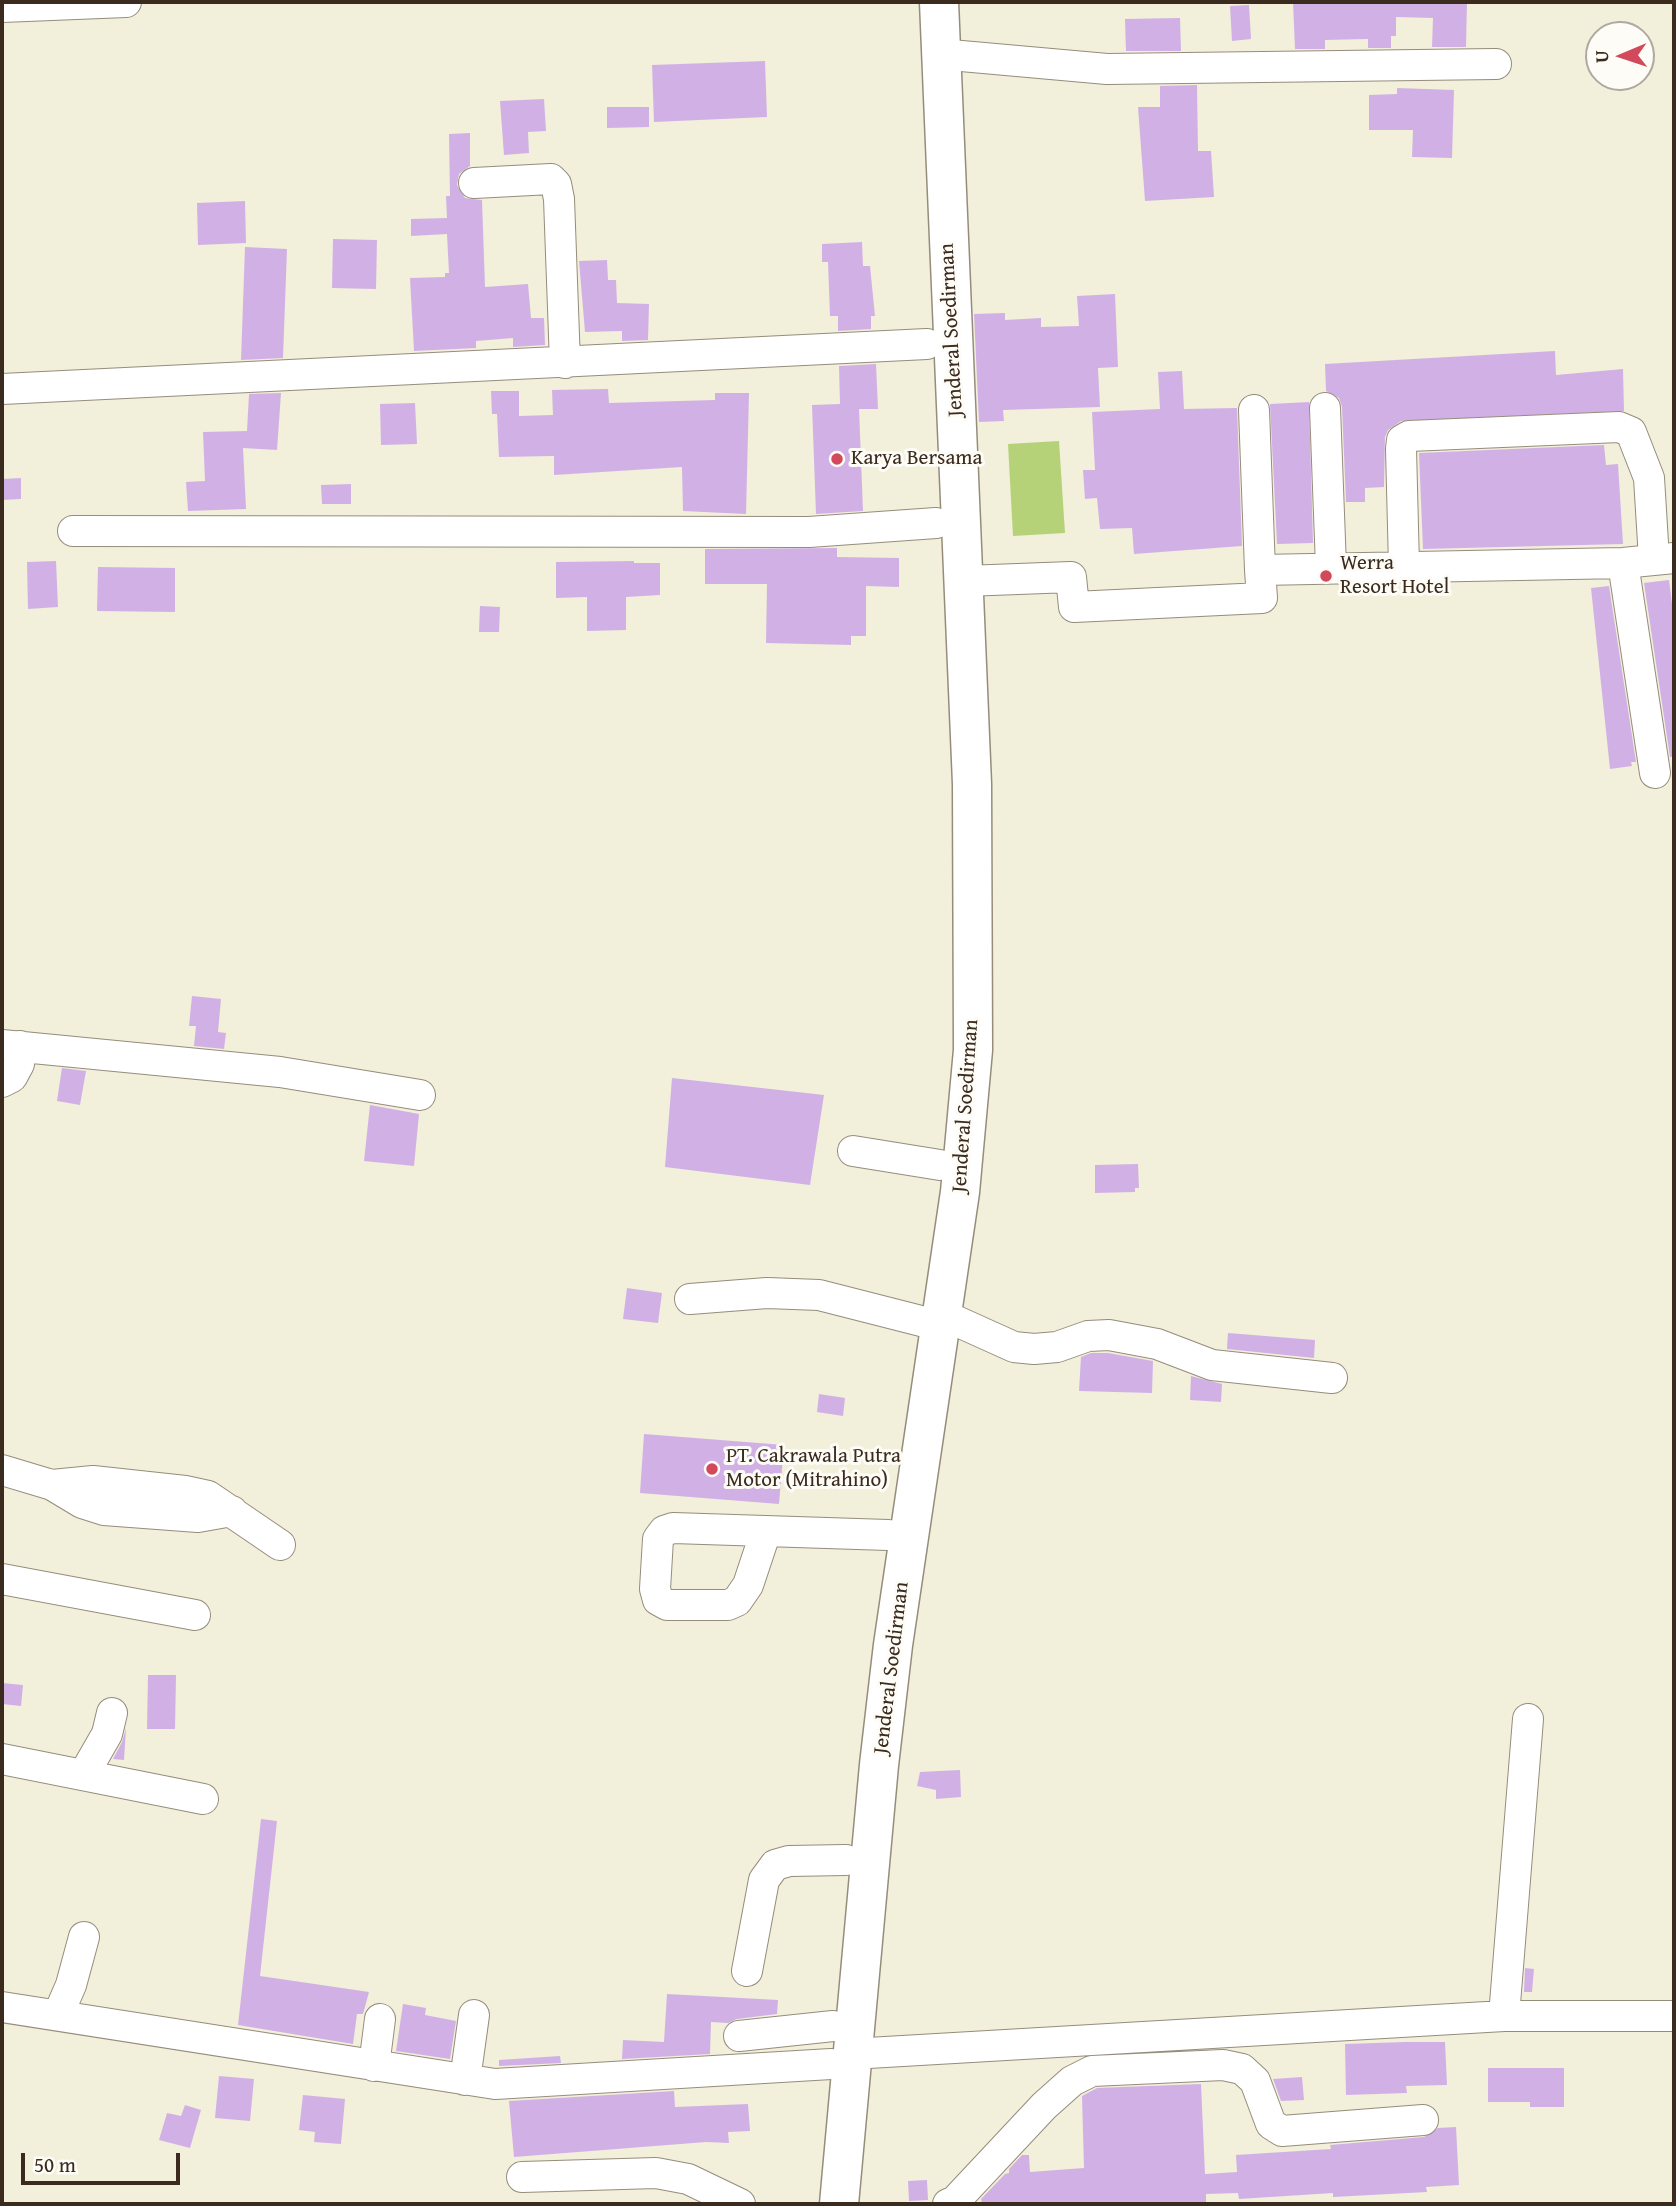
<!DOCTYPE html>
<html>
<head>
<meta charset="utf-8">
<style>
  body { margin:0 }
  #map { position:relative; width:1676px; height:2206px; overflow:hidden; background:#f2efdb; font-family:"Gentium Book Plus",serif }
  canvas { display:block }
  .frame { position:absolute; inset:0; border:4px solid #3b2a1e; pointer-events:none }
  .north { position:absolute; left:1585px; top:21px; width:70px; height:70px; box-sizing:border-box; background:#fdfcf7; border:2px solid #afa8a0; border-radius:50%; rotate:268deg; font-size:19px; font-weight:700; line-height:28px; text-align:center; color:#3b2a1e }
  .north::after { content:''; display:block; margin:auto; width:24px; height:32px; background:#d1495b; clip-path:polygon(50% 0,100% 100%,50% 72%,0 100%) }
  .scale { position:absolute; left:21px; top:2153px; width:159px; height:32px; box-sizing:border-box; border:4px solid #3b2a1e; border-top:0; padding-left:9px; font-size:21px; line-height:24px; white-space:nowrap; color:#3b2a1e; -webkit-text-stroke:5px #fdfcf7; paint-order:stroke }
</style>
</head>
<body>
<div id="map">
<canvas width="1676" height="2206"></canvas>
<div class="frame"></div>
<div class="north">U</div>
<div class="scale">50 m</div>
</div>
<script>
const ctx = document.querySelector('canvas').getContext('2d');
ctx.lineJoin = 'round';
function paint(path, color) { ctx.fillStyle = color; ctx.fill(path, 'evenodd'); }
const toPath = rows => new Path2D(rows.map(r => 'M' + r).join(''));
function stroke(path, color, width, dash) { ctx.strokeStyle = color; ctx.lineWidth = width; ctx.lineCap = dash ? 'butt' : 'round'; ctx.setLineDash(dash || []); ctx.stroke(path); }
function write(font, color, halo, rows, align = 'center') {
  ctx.font = font + ' "Gentium Book Plus",serif'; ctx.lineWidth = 6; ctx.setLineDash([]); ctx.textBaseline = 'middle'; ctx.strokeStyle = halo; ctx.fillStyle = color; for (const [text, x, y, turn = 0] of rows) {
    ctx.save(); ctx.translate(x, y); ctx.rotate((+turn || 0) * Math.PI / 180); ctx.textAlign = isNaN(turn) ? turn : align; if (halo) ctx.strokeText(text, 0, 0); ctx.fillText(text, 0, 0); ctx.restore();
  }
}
paint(toPath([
  [1059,441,1065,533,1013,536,1008,444]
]), '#b5d279');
paint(toPath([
  [1293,2,1467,2,1466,47,1432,47,1433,18,1396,17,1396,36,1391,36,1391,48,1368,48,1368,39,1325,40,1325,49,1295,49],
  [1249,5,1251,39,1232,41,1230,6],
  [1180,18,1181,51,1126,51,1125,19],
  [765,61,767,117,654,122,652,65],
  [1197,85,1198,151,1211,151,1214,197,1145,201,1138,107,1160,107,1160,86],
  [1397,88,1454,90,1452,158,1412,157,1413,130,1369,130,1369,95,1397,94],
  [544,99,546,131,528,132,529,153,504,155,500,101],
  [607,107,649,107,649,127,607,128],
  [470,133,470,166,459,174,457,185,465,198,482,200,485,287,528,284,531,318,544,318,545,345,513,347,513,338,476,341,476,348,414,351,410,278,445,277,445,273,449,273,447,234,411,236,411,219,447,218,446,196,450,196,449,134],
  [245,201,246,243,198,245,197,203],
  [333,239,377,240,376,289,332,288],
  [862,242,863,266,870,266,875,316,871,316,871,329,838,331,838,316,830,316,828,262,822,262,822,244],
  [245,247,287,249,283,358,241,360],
  [607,260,608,280,616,280,617,303,649,304,648,340,622,341,622,331,585,332,579,261],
  [1115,294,1118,367,1098,368,1100,407,1003,410,1004,421,979,422,974,314,1005,313,1005,320,1041,318,1041,327,1079,326,1077,296],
  [1555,351,1556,375,1623,369,1624,411,1401,421,1388,430,1385,437,1384,487,1365,488,1365,502,1346,502,1342,407,1339,398,1326,391,1325,364],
  [876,364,878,409,859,409,863,511,816,514,812,405,840,404,839,366],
  [1182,371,1184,409,1237,408,1242,546,1134,554,1132,528,1100,529,1097,498,1085,499,1083,470,1095,470,1092,412,1160,409,1158,372],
  [608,389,609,403,715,400,715,393,749,393,746,514,683,511,682,467,554,475,554,456,499,457,497,414,492,414,491,391,519,391,519,416,553,415,552,390],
  [281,393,277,450,243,448,246,509,188,511,186,482,205,481,203,432,247,431,249,394],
  [1309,402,1313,543,1277,544,1270,404],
  [415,403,417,444,381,445,380,404],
  [1604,445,1606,465,1618,464,1623,544,1423,549,1419,453],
  [21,478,21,499,2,500,2,479],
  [351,484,351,504,322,504,321,485],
  [837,548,837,557,899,558,899,587,866,586,866,636,851,636,851,645,766,643,767,584,705,584,705,549],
  [56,561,58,607,28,609,27,562],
  [634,561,634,563,660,563,660,595,626,597,626,630,587,631,587,597,556,598,556,562],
  [98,567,175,568,175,612,97,611],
  [1669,580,1674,620,1674,756,1670,757,1644,583],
  [1609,586,1636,762,1631,762,1632,766,1610,769,1591,588],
  [480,606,500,607,499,632,479,632],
  [192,996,221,999,218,1032,226,1033,224,1049,194,1046,196,1026,189,1026],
  [62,1068,86,1071,80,1105,57,1101],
  [672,1078,824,1095,810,1185,665,1167],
  [370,1105,419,1114,414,1166,364,1161],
  [1138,1164,1139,1188,1135,1188,1135,1192,1095,1193,1095,1165],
  [627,1288,662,1293,658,1323,623,1319],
  [1228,1333,1315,1340,1314,1358,1227,1349],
  [1091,1353,1108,1353,1153,1361,1152,1393,1079,1391,1081,1357],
  [1191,1376,1222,1384,1221,1402,1190,1400],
  [819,1394,845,1398,843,1416,817,1412],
  [644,1434,784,1445,779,1504,640,1493],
  [148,1675,176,1675,175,1729,147,1729],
  [2,1683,23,1685,21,1706,2,1704],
  [126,1728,124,1760,113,1759,122,1742],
  [960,1770,961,1797,936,1799,936,1790,917,1786,920,1772],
  [261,1819,277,1821,260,1976,369,1992,363,2014,357,2014,353,2044,238,2025],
  [1525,1968,1534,1969,1532,1992,1524,1992],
  [667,1994,778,2000,777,2014,737,2019,728,2023,711,2022,710,2054,622,2059,623,2040,664,2042],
  [403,2004,426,2008,425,2015,456,2021,450,2059,396,2051],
  [1405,2042,1445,2042,1447,2085,1406,2086,1407,2093,1346,2095,1345,2044],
  [560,2056,561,2063,499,2066,499,2060],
  [1488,2068,1564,2068,1564,2107,1530,2107,1530,2102,1488,2102],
  [219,2076,254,2079,250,2121,215,2118],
  [1302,2077,1304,2100,1281,2101,1273,2079],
  [1201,2084,1205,2174,1237,2172,1236,2155,1331,2149,1330,2145,1424,2137,1438,2128,1456,2127,1459,2185,1426,2187,1427,2192,1333,2197,1333,2193,1239,2199,1238,2193,1206,2194,1206,2202,1146,2204,982,2204,981,2199,1005,2174,1009,2173,1009,2169,1022,2155,1029,2155,1030,2172,1084,2168,1082,2096,1097,2088],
  [674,2091,675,2107,748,2104,750,2131,728,2132,729,2143,706,2142,514,2157,509,2101],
  [303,2095,345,2099,341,2144,314,2142,315,2132,299,2130],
  [185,2105,201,2110,190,2148,159,2140,167,2113,181,2116],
  [927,2180,928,2200,909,2201,908,2181]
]), '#d1b1e5');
const minor = toPath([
  [2,7,126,2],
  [939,54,1107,69,1496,64],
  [474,183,551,179,556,184,559,199,565,363],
  [2,389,927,344],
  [1325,408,1331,567],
  [1254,410,1260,570],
  [73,531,809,532,936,523],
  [1623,563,1655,773],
  [1404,566,1401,449,1402,440,1409,436,1619,427,1631,432,1649,478,1654,559],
  [965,581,1071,577,1074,607,1262,598,1260,570,1623,563,1674,558],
  [2,1045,280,1072,420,1095],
  [2,1082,12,1077,19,1064,20,1046],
  [853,1151,940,1165],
  [690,1299,767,1293,819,1295,921,1321],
  [943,1315,1014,1347,1034,1349,1057,1347,1088,1336,1109,1335,1157,1344,1212,1365,1332,1378],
  [2,1470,52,1485,82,1503,104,1510,198,1517,232,1511],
  [52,1485,93,1481,185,1491,208,1496,280,1545],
  [766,1531,748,1585,737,1601,728,1605,667,1605,658,1600,655,1589,658,1539,664,1531,673,1528,888,1535],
  [2,1579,195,1615],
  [2,1759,203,1799],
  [84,1774,107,1734,112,1713],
  [747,1971,764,1880,775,1865,789,1861,846,1860],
  [2,2007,495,2084,831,2064],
  [58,2015,71,1985,84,1937],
  [1504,2016,1528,1719],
  [739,2036,833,2026],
  [851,2054,1504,2016,1674,2016],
  [374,2066,380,2019],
  [465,2080,474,2015],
  [522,2177,656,2173,688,2179,740,2204],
  [948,2204,955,2201,1044,2106,1072,2081,1092,2071,1223,2065,1242,2069,1255,2081,1271,2124,1282,2131,1423,2120]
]);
const highway = toPath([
  [839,2204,879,1765,893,1645,960,1192,973,1050,972,784,939,2]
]);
stroke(minor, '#968c7c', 32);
stroke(highway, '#968c7c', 41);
stroke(minor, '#fff', 30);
stroke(highway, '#fff', 38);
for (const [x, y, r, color] of [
  [837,459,7,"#d1495b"],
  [1326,576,7,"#d1495b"],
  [712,1469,7,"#d1495b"]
]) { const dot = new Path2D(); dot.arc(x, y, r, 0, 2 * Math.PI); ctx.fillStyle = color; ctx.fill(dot); stroke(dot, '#fdfcf7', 2.5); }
write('21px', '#3b2a1e', '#fdfcf7', [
  ["Jenderal Soedirman",952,330,-93],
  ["Jenderal Soedirman",966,1106,-86],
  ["Jenderal Soedirman",892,1668,-83]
]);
write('21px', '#3b2a1e', '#fdfcf7', [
  ["Karya Bersama",851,459],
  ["Werra",1340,564],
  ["Resort Hotel",1340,588],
  ["PT. Cakrawala Putra",726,1457],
  ["Motor (Mitrahino)",726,1481]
], 'left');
</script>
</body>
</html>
